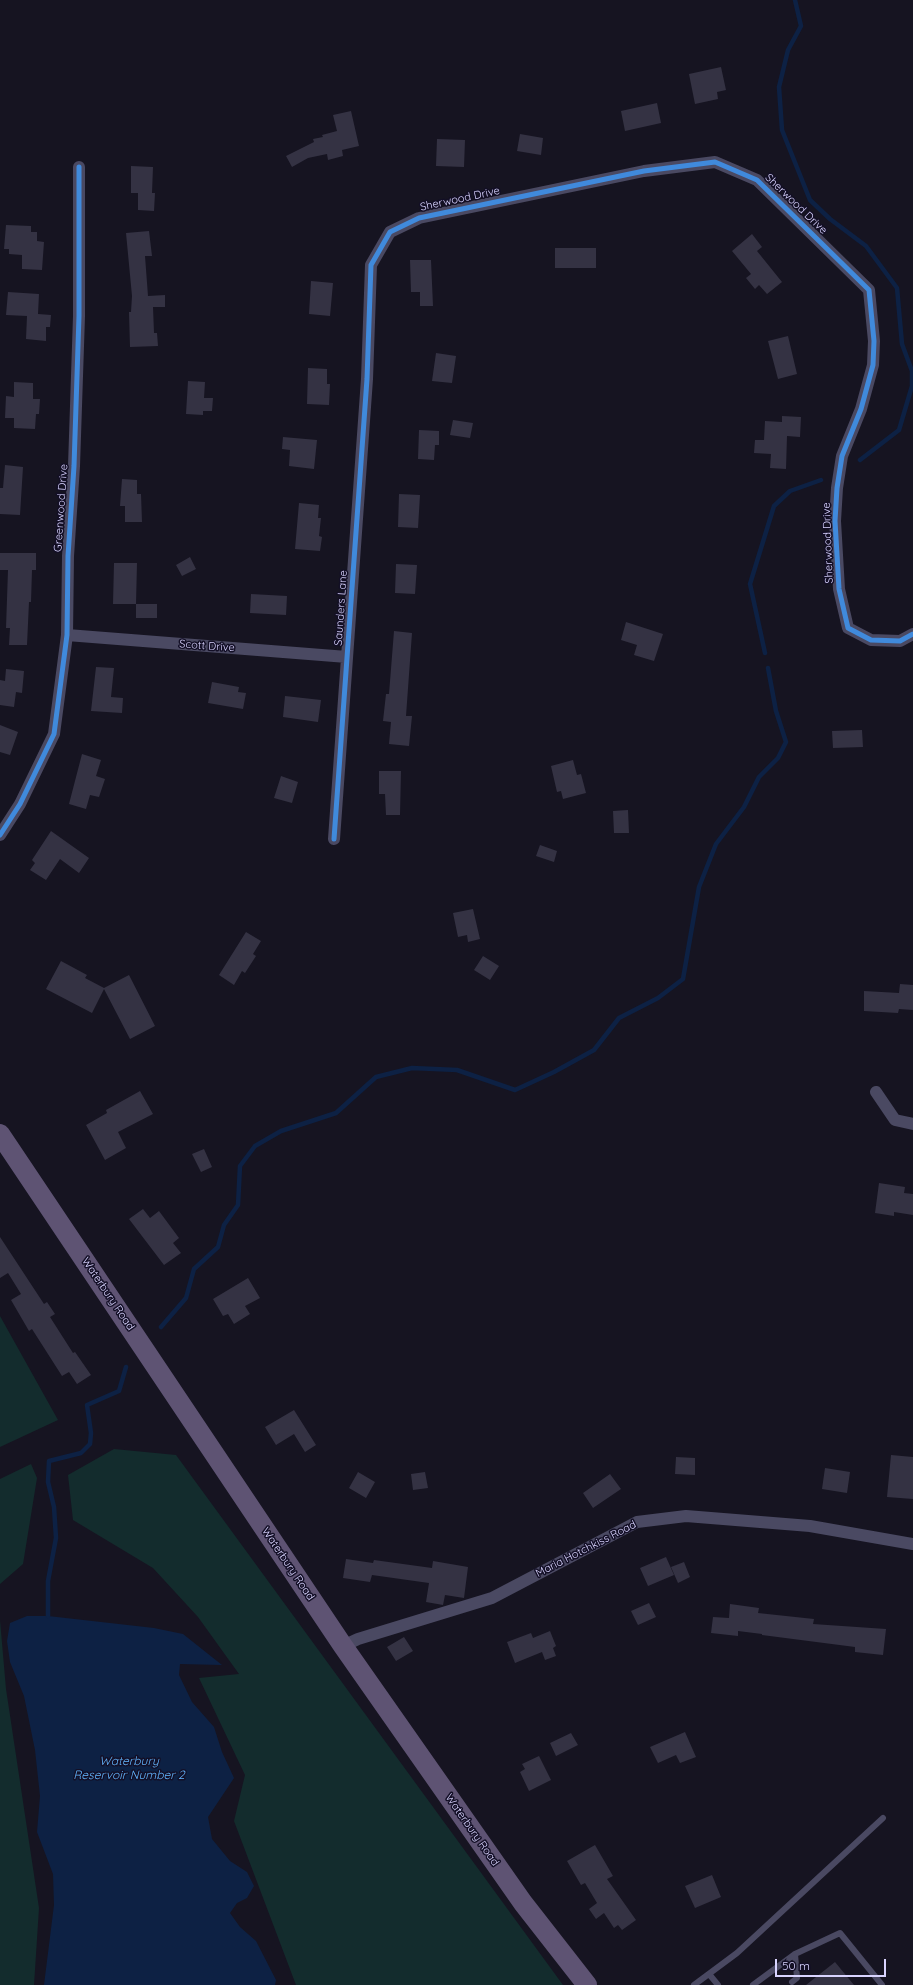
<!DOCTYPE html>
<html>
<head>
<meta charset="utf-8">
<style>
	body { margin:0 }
	#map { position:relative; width:913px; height:1985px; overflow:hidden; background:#161421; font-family:Quicksand,sans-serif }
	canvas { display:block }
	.scale { position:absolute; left:775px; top:1959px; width:111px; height:18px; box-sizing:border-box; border:2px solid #d9d4ff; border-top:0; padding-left:5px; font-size:12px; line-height:14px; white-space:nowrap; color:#d9d4ff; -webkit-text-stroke:3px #130f26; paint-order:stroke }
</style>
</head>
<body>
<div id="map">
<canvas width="913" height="1985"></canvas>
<div class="scale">50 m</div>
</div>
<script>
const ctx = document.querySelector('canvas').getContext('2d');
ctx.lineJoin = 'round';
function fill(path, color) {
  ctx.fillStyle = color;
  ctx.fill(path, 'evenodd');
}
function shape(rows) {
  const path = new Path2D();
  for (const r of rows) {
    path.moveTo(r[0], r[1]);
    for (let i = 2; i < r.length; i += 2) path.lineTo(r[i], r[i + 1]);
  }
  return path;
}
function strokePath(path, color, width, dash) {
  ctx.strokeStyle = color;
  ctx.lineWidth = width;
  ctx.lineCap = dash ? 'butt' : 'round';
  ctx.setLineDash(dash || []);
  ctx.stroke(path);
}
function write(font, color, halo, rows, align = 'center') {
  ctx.font = font + ' Quicksand,sans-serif';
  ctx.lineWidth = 3;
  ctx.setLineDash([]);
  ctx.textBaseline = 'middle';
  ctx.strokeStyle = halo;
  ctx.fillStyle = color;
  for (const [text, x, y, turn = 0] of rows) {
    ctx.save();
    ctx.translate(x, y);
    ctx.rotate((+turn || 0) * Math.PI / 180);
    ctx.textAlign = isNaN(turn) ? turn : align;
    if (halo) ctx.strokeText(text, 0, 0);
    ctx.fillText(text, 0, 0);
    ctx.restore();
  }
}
fill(shape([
	[0,1316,58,1420,0,1447],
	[114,1449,176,1455,563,1985,296,1985,234,1821,245,1775,199,1678,239,1674,198,1617,153,1568,73,1520,68,1475],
	[31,1464,37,1478,23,1564,0,1584,0,1479],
	[0,1620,6,1689,39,1908,34,1985,0,1985]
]), '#132c2d');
fill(shape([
	[27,1616,48,1616,154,1628,183,1634,222,1665,180,1664,179,1675,192,1702,214,1727,222,1752,234,1778,208,1817,212,1839,230,1861,247,1872,254,1886,247,1898,237,1903,230,1913,240,1927,256,1941,276,1980,275,1985,44,1985,54,1905,53,1874,37,1832,40,1796,35,1750,24,1696,10,1662,7,1641,10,1623]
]), '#0d2144');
strokePath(shape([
	[795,0,801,26,788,50,779,87,782,130,810,200,830,219,866,246,897,288,902,344,912,371,912,386,899,430,860,460],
	[765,653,750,584,774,506,790,491,821,480],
	[161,1327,186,1298,194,1269,218,1247,224,1225,238,1205,240,1166,255,1146,281,1131,336,1113,376,1077,412,1068,457,1070,515,1090,554,1072,594,1050,619,1018,658,998,683,979,699,887,716,844,744,807,759,777,778,758,786,742,776,711,768,668],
	[48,1616,48,1581,56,1538,54,1507,48,1482,49,1461,81,1453,90,1444,91,1433,87,1405,119,1391,126,1367]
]), '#0d2144', 4.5);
fill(shape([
	[721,67,726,90,717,92,718,99,695,104,689,74],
	[657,103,661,123,625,131,621,111],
	[351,111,359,146,342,150,343,156,328,160,327,154,308,158,292,167,286,156,314,142,313,139,323,137,322,135,337,131,333,115],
	[520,134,543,138,541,155,517,151],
	[437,139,465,140,464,167,436,166],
	[131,166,153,167,152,193,155,193,154,211,138,210,138,193,131,193],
	[6,225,31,226,31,232,37,232,37,241,44,242,42,270,22,269,22,255,9,254,9,249,4,249],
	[149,231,152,256,145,256,148,296,165,295,165,307,153,307,154,333,157,333,158,346,130,347,129,312,131,312,132,296,126,233],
	[752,234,762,247,757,251,782,282,767,294,759,285,755,289,746,278,751,274,732,251],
	[555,248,596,248,596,268,555,268],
	[410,260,431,260,433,306,420,306,420,292,411,292],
	[311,281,333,283,330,316,309,314],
	[8,292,39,294,38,314,51,315,50,327,46,327,46,341,26,339,27,316,6,315],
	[788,336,797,374,778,379,768,341],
	[436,353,456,356,452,383,432,381],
	[308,368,327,369,327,384,330,384,329,405,307,404],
	[188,381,205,382,204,398,213,398,212,411,203,411,203,415,186,414],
	[14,382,33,383,33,399,40,399,39,414,36,414,35,429,14,428,14,418,5,418,6,396,14,397],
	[782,416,801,417,800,437,787,436,786,469,770,468,771,454,754,453,755,440,764,440,765,421,782,422],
	[453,420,473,423,470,438,450,435],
	[419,430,439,431,439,445,435,445,434,460,418,459],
	[283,437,317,440,314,469,289,466,290,450,282,449],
	[5,465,23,467,20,515,0,514,0,488,3,488],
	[122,479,137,480,137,494,141,494,142,522,125,522,125,506,120,506],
	[399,494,420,495,418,528,398,527],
	[299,503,319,505,318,518,321,518,319,536,322,537,320,551,295,549],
	[0,553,36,553,36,570,32,570,31,602,29,602,27,645,9,645,10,628,6,628,8,570,0,570],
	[190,557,196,569,182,576,176,565],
	[114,563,137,563,136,604,157,604,157,618,136,618,136,604,113,604],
	[396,564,417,565,415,594,395,593],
	[251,594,287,596,286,615,250,613],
	[626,622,663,634,654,661,634,655,637,645,621,640],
	[394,631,412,633,406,716,412,716,409,746,389,744,391,722,383,721,386,694,389,694],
	[96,667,114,668,111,697,123,698,122,713,91,711],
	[6,669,24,671,22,693,16,692,14,707,0,705,0,680,5,681],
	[212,682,239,687,238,692,246,693,243,709,208,703],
	[285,696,321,700,318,722,283,717],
	[0,725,18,732,10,755,0,752],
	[862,730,863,747,833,748,832,731],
	[82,754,101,760,96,776,105,779,99,797,90,795,86,809,69,804],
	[573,760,577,775,581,774,586,793,563,799,561,791,557,792,551,766],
	[379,771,401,771,400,815,386,815,385,794,379,794],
	[281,776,298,782,292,803,274,798],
	[628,810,629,833,614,833,613,811],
	[51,831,89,858,79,873,60,859,46,880,30,870,35,863,32,860],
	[540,845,557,851,554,862,536,856],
	[473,909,480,939,468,942,467,935,458,937,453,913],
	[246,932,261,941,253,954,256,956,245,973,242,971,234,985,219,975],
	[483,956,499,966,490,980,474,970],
	[61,961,87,975,85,978,104,988,129,975,155,1026,130,1039,104,989,92,1013,46,989],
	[900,984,913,985,913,1010,899,1009,898,1013,864,1011,864,991,899,993],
	[140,1091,153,1114,118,1132,126,1148,105,1160,86,1125,107,1113,106,1110],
	[204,1149,212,1167,201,1172,192,1154],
	[879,1183,905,1187,904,1193,913,1194,913,1215,894,1212,894,1216,875,1213],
	[143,1209,150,1218,159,1211,179,1238,173,1243,181,1253,164,1265,129,1219],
	[0,1237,44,1304,47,1302,55,1314,50,1317,73,1353,75,1352,91,1375,77,1384,69,1372,62,1376,32,1329,29,1331,11,1300,21,1294,8,1273,0,1278],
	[248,1278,260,1298,245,1306,250,1314,234,1324,228,1314,223,1316,213,1299],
	[294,1410,316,1445,305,1452,294,1434,276,1445,265,1427],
	[891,1455,913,1457,913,1499,887,1497],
	[676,1457,695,1458,695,1475,675,1474],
	[825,1468,850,1472,847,1493,822,1489],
	[358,1472,375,1482,366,1498,349,1488],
	[425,1472,428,1488,413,1490,411,1474],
	[610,1474,621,1489,593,1508,583,1493],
	[666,1557,674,1575,648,1586,640,1568],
	[346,1559,373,1563,374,1560,432,1568,433,1561,468,1567,464,1598,445,1595,443,1605,426,1602,429,1583,372,1575,370,1582,343,1578],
	[684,1562,690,1577,678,1583,671,1567],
	[649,1603,656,1617,638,1625,631,1611],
	[730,1604,759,1608,758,1613,814,1619,813,1624,886,1629,883,1655,855,1652,855,1647,762,1635,762,1634,738,1631,738,1636,711,1633,713,1617,729,1618],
	[550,1631,556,1646,553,1648,556,1656,545,1660,542,1652,515,1663,507,1642,531,1633,533,1638],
	[404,1637,413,1651,396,1661,387,1647],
	[685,1732,696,1757,680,1763,676,1755,658,1763,650,1747],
	[571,1733,578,1745,556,1756,550,1743],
	[539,1756,551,1780,529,1791,520,1772,525,1769,522,1764],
	[595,1845,613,1876,607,1879,636,1920,622,1930,618,1925,614,1928,604,1913,596,1919,589,1909,597,1903,585,1883,581,1885,567,1861],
	[712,1875,721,1897,695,1908,685,1886],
	[835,1962,854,1985,806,1985]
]), '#343243');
strokePath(shape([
	[709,1974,718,1985],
	[792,1982,797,1978,795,1954],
	[694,1985,737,1953,883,1818],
	[753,1985,795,1954,840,1933,882,1985]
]), '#4a4962', 6);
strokePath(shape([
	[67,635,347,657],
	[0,835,20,804,54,734,67,635,68,556,74,466,79,316,79,167],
	[334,839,367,379,371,265,390,232,419,218,644,171,715,162,757,180,869,290,874,341,873,365,861,409,842,456,837,488,835,521,839,589,848,628,871,640,900,641,913,634],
	[876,1092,895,1120,913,1124],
	[343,1646,358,1639,492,1598,637,1522,686,1516,810,1526,913,1544]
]), '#4a4962', 12);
strokePath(shape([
	[0,1134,343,1646,523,1903,587,1985]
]), '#5e5373', 20);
strokePath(shape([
	[0,835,20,804,54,734,67,635,68,556,74,466,79,316,79,167],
	[334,839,367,379,371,265,390,232,419,218,644,171,715,162,757,180,869,290,874,341,873,365,861,409,842,456,837,488,835,521,839,589,848,628,871,640,900,641,913,634]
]), '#408adc', 5);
write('11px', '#d9d4ff', '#130f26', [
	["Sherwood Drive",460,199,-12],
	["Sherwood Drive",796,204,44],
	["Greenwood Drive",61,508,-86],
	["Sherwood Drive",828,543,-92],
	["Saunders Lane",341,608,-86],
	["Scott Drive",207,646,4],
	["Waterbury Road",108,1294,56],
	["Maria Hotchkiss Road",586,1549,-27],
	["Waterbury Road",288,1564,56],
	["Waterbury Road",472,1830,55]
]);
write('italic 12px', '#62b6ff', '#130f26', [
	["Waterbury",129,1761],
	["Reservoir Number 2",129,1775]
]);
</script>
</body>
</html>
